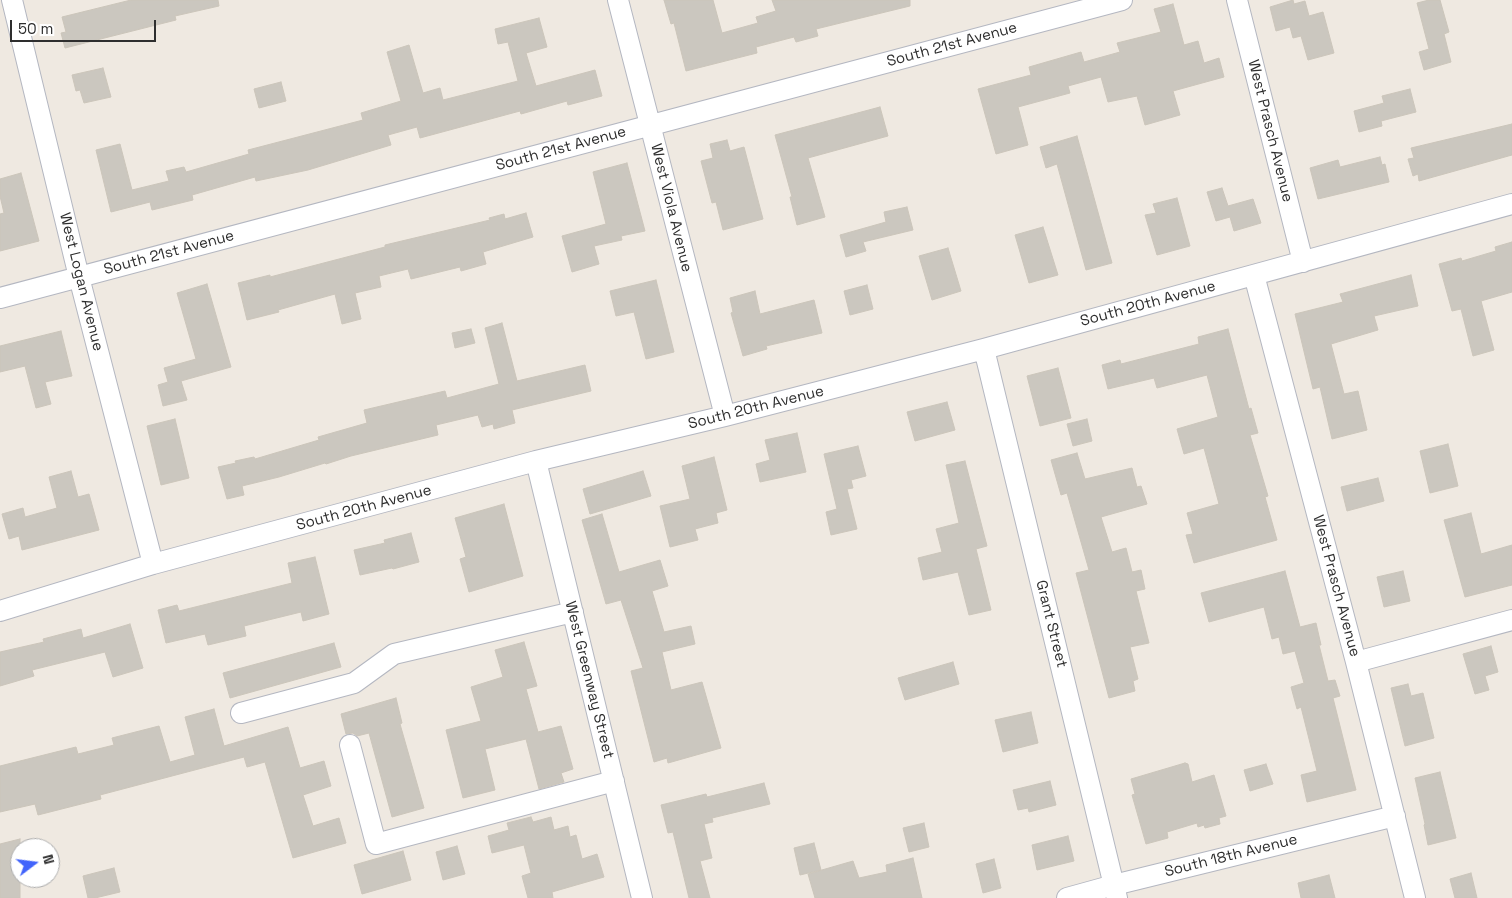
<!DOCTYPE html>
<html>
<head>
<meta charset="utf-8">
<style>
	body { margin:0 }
	#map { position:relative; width:1512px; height:898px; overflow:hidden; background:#efe9e1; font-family:"Space Grotesk",sans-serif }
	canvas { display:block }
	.north { position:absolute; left:10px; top:838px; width:50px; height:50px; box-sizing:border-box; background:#fff; border:1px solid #ababab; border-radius:50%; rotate:75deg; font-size:14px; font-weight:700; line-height:20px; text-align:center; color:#2e2e2e }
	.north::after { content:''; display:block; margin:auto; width:18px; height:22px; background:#4264fb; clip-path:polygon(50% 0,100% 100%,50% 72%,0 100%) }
	.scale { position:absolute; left:10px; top:20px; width:146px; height:22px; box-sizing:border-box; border:2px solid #2e2e2e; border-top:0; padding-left:6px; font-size:15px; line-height:18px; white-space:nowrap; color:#2e2e2e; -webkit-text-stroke:4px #fff; paint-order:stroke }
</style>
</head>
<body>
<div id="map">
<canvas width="1512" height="898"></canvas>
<div class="north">N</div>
<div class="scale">50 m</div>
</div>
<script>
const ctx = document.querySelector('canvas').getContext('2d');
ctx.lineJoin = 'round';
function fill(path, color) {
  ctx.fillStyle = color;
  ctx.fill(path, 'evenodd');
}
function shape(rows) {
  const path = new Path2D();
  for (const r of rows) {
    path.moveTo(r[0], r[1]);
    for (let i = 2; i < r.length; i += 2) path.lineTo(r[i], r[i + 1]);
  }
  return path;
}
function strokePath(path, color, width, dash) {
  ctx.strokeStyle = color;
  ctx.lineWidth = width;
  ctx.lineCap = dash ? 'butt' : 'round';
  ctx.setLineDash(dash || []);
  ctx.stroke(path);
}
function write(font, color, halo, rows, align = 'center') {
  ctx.font = font + ' "Space Grotesk",sans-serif';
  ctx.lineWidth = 4;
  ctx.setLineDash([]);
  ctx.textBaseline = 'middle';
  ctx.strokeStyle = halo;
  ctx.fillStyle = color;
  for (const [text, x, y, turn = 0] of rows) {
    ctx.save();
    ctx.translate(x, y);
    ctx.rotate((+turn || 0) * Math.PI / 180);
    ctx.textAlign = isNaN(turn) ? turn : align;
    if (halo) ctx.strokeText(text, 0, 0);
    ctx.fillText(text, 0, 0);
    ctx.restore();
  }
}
const building = shape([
	[131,0,218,0,219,6,175,16,176,20,65,48,61,33,66,32,62,17,131,0],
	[664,0,713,0,722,33,758,23,756,17,776,11,772,0,910,0,910,6,816,29,818,36,796,42,794,37,756,47,757,53,686,71,674,23,671,24,664,0],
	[1293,0,1294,4,1305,1,1309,16,1323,12,1334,53,1308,60,1301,36,1293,38,1290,27,1276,31,1270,7,1293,0],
	[1429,0,1440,0,1449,32,1444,34,1451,62,1424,70,1419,52,1429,49,1417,3,1429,0],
	[1173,4,1184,45,1198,41,1204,63,1219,58,1224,77,1173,91,1180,115,1145,125,1137,96,1108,102,1101,77,1068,86,1070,93,1018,107,1028,145,996,154,978,89,1031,75,1029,67,1081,52,1084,62,1120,52,1117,43,1161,32,1154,9,1173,4],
	[539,18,547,47,526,53,536,86,595,70,602,96,568,105,567,101,521,114,520,111,420,138,417,127,388,135,391,145,308,170,256,181,255,177,192,195,193,200,152,210,150,202,111,212,96,150,120,144,132,190,169,181,166,171,184,167,186,172,249,154,248,150,363,120,361,113,401,101,387,52,409,45,423,93,440,88,443,100,518,81,508,42,498,44,495,29,539,18],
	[103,68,111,97,84,103,80,90,76,91,72,75,103,68],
	[281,82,286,101,259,108,254,89,281,82],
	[1410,89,1416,112,1381,121,1382,126,1359,132,1354,111,1384,103,1382,96,1410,89],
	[880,107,888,136,808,158,825,217,797,225,790,197,792,197,775,135,880,107],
	[1512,124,1512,155,1419,181,1418,174,1413,176,1408,159,1414,158,1411,148,1512,124],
	[1077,136,1112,263,1086,270,1057,164,1046,168,1040,147,1077,136],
	[727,140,730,151,744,147,763,219,723,230,716,202,712,203,701,161,713,158,710,144,727,140],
	[1380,157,1382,165,1385,164,1389,182,1318,199,1310,168,1338,160,1340,167,1380,157],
	[627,163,645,231,621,236,622,240,594,246,599,264,572,272,562,236,606,224,593,172,627,163],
	[21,173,39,241,0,251,0,214,4,213,0,196,0,179,21,173],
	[1222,188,1228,206,1253,199,1261,223,1234,231,1230,217,1216,221,1207,192,1222,188],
	[1177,198,1190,246,1157,255,1145,215,1156,213,1153,204,1177,198],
	[907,207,913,230,863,242,866,251,846,257,840,235,886,222,884,212,907,207],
	[526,213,533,237,483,252,486,264,461,271,460,267,411,279,408,269,379,276,381,287,355,293,361,319,342,324,335,294,278,310,279,312,247,320,238,283,270,275,270,277,385,247,385,245,490,220,489,218,504,214,505,219,526,213],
	[1043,227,1058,275,1029,283,1015,235,1043,227],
	[1512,242,1512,292,1481,301,1494,350,1473,356,1461,309,1452,311,1439,264,1461,258,1462,261,1496,251,1495,247,1512,242],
	[948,248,961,291,932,300,919,256,948,248],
	[1411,275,1418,306,1374,316,1378,330,1331,344,1344,394,1358,391,1367,430,1332,439,1320,387,1313,389,1295,314,1343,302,1340,294,1411,275],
	[656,280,674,352,646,359,634,312,616,316,610,291,656,280],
	[207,284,231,367,181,381,187,400,163,406,158,385,168,382,164,368,196,359,177,293,207,284],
	[867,285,873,309,850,315,844,291,867,285],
	[755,291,760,314,814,300,822,333,766,346,767,349,743,356,731,313,733,312,730,298,755,291],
	[502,323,517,381,585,365,591,391,512,410,515,423,494,429,493,424,482,427,478,415,436,425,438,435,351,456,326,464,325,463,279,477,242,486,244,495,227,499,218,467,236,463,235,461,254,457,255,459,319,440,318,437,367,423,364,410,445,391,447,398,499,384,485,328,502,323],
	[471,329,475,343,455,348,452,333,471,329],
	[1228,329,1249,409,1251,408,1258,433,1250,435,1268,496,1265,497,1277,540,1194,563,1186,535,1193,534,1187,513,1219,504,1204,448,1184,454,1177,429,1218,417,1207,375,1157,388,1154,378,1108,389,1102,365,1120,360,1121,364,1199,344,1198,337,1228,329],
	[61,331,72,376,45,382,51,404,36,408,25,366,0,372,0,346,61,331],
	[1058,368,1071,418,1040,426,1027,376,1058,368],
	[947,402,955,430,915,441,907,412,947,402],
	[175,419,189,478,161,485,147,426,175,419],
	[1087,419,1092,441,1073,446,1067,424,1087,419],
	[797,433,806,472,760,482,756,464,770,460,765,440,797,433],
	[1448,444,1458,486,1430,493,1420,451,1448,444],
	[858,446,866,476,851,480,853,488,847,489,857,529,831,535,826,512,837,509,824,454,858,446],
	[1077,453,1085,479,1132,468,1137,487,1141,486,1147,504,1101,517,1112,552,1126,548,1132,572,1141,570,1145,589,1136,591,1149,643,1130,647,1138,679,1133,681,1135,691,1109,698,1076,573,1089,570,1067,493,1061,495,1051,460,1077,453],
	[714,457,727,510,716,513,718,523,695,529,698,540,670,547,660,506,690,499,682,466,714,457],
	[965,461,987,546,976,549,991,610,969,615,958,572,923,580,918,558,942,552,936,529,959,523,946,465,965,461],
	[71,471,78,497,89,494,99,530,22,550,19,536,9,539,2,514,23,508,25,517,57,508,49,477,71,471],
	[643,471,651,496,590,514,583,489,643,471],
	[1378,478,1384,501,1347,511,1341,487,1378,478],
	[504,504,523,576,469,592,460,559,466,557,455,518,504,504],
	[1471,513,1481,554,1512,545,1512,585,1465,597,1444,520,1471,513],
	[602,514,619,572,660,560,668,586,652,591,664,632,691,626,695,644,662,652,671,690,702,682,721,748,668,763,667,758,654,762,631,671,643,668,621,600,606,604,582,520,602,514],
	[411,533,419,562,393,569,392,568,360,575,354,550,385,543,384,540,411,533],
	[315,557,329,614,303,621,301,612,244,626,246,636,208,645,205,634,166,643,158,610,177,605,179,611,292,583,288,563,315,557],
	[1285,571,1300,627,1316,623,1321,645,1319,645,1328,681,1335,680,1340,696,1333,698,1356,790,1307,802,1301,775,1317,771,1301,707,1297,709,1291,687,1304,683,1295,651,1283,654,1279,637,1272,639,1264,607,1209,622,1201,593,1285,571],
	[1403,571,1410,601,1384,607,1377,577,1403,571],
	[130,624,143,668,113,677,105,652,32,670,34,676,0,686,0,652,44,642,43,639,81,629,83,638,130,624],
	[524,642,537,686,526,689,538,732,561,726,573,769,561,773,564,782,539,789,526,739,485,749,495,790,463,798,446,730,481,721,471,687,503,677,495,650,524,642],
	[334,643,341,667,230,698,223,673,334,643],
	[1491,646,1498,672,1485,676,1489,690,1475,694,1463,654,1491,646],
	[953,662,959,684,905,700,898,678,953,662],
	[1408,684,1411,696,1423,693,1434,738,1405,746,1391,688,1408,684],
	[396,698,402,723,400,724,424,808,392,817,369,733,357,736,353,733,346,734,341,714,396,698],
	[214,709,224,746,288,727,300,768,324,761,331,786,303,795,313,826,339,818,346,843,293,858,265,762,247,767,244,757,100,795,101,799,38,815,35,804,0,812,0,766,76,747,78,754,114,745,112,738,159,726,170,762,195,755,185,717,214,709],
	[1031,712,1038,743,1003,752,995,720,1031,712],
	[1185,763,1188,764,1192,782,1214,775,1226,816,1219,818,1220,824,1205,828,1204,825,1198,827,1197,823,1167,832,1168,838,1146,844,1132,795,1135,794,1131,779,1185,763],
	[1266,764,1273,784,1250,791,1244,770,1266,764],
	[1440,772,1456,838,1428,845,1424,825,1425,824,1415,778,1440,772],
	[1050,781,1056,805,1029,812,1028,808,1018,810,1013,790,1050,781],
	[764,783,770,804,712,818,713,822,704,824,712,858,700,861,710,898,689,898,673,832,668,833,661,805,706,794,707,797,764,783],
	[531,817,533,822,551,817,554,830,568,826,570,837,576,835,582,859,597,854,604,877,552,892,553,898,528,898,522,876,531,873,524,845,492,853,488,836,509,830,507,823,531,817],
	[924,823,929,847,909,852,903,828,924,823],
	[1068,836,1074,861,1037,870,1032,845,1068,836],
	[20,839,20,898,0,898,0,844,20,839],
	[814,843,821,870,800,875,794,848,814,843],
	[457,846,465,874,443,880,436,852,457,846],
	[403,851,411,880,362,894,354,865,403,851],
	[913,858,922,898,815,898,808,874,853,861,859,878,887,872,886,865,913,858],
	[994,859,1001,888,983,893,976,864,994,859],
	[114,868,120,892,95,898,88,898,83,876,114,868],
	[1471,873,1477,898,1455,898,1450,879,1471,873],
	[1329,875,1335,898,1301,898,1298,883,1329,875]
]);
fill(building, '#cbc7bf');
strokePath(building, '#cbc5ba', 1);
const minor = shape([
	[12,0,79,277,153,564],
	[618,0,725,416],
	[1237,0,1303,262],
	[1254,275,1356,662,1415,898],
	[0,298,1122,0],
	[984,349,1117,898],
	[536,461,642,898],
	[0,611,153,564,536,461,725,416,984,349,1512,204],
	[1356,662,1512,620],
	[241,713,354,683,394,654,573,612],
	[350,745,376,844,614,781],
	[1067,898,1114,885,1395,816]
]);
strokePath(minor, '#b4b7c1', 22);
strokePath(minor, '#fff', 20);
write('15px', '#2e2e2e', '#fff', [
	["South 21st Avenue",952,45,-15],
	["West Prasch Avenue",1270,131,76],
	["South 21st Avenue",561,149,-15],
	["West Viola Avenue",671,208,76],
	["South 21st Avenue",169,253,-15],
	["West Logan Avenue",81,282,76],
	["South 20th Avenue",1148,304,-15],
	["South 20th Avenue",756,408,-14],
	["South 20th Avenue",364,508,-15],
	["West Prasch Avenue",1336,586,75],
	["Grant Street",1051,624,76],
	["West Greenway Street",589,680,76],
	["South 18th Avenue",1231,856,-14]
]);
</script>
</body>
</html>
